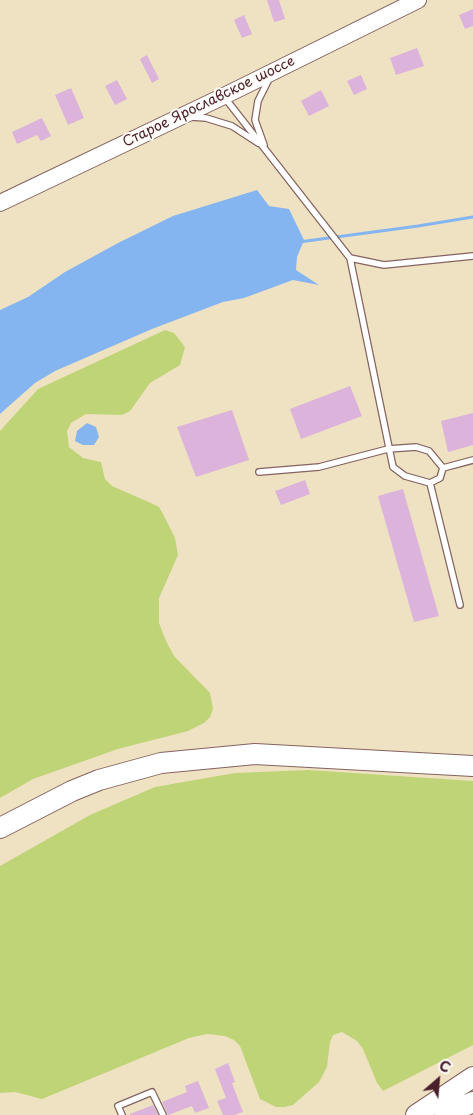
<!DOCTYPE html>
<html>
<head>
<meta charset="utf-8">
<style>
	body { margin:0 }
	#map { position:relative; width:473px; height:1115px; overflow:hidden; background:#efe2c2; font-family:"Playpen Sans",sans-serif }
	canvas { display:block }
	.north { position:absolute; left:413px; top:1055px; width:50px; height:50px; -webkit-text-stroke:4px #fdfcf7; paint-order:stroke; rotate:27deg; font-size:14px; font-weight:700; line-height:20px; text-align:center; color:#4a1f2b }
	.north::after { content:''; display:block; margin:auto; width:18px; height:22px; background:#4a1f2b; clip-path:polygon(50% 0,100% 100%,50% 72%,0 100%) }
</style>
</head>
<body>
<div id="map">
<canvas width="473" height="1115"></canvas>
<div class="north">С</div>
</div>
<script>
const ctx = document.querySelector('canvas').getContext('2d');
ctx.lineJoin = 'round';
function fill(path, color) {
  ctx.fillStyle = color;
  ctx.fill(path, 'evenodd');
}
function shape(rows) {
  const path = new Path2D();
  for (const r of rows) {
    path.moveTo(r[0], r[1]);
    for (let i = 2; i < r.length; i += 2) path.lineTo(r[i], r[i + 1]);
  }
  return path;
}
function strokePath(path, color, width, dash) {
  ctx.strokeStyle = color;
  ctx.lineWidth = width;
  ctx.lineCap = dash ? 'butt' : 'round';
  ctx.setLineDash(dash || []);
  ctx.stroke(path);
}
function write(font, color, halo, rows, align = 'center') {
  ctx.font = font + ' "Playpen Sans",sans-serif';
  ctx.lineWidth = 4;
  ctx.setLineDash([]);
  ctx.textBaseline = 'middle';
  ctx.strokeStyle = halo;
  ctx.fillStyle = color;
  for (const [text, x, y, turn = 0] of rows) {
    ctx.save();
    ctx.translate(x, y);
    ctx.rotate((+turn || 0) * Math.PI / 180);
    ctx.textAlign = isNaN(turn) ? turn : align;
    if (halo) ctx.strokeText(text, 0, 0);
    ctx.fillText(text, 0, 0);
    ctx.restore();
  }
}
fill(shape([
	[165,330,174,333,185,347,180,365,150,383,130,411,122,415,86,414,71,423,67,431,69,447,83,458,101,462,105,479,112,486,151,503,159,507,163,514,175,538,178,555,159,598,159,623,166,641,174,656,210,693,213,709,210,717,204,723,188,731,118,749,33,779,0,798,0,431,38,389],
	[309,770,473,781,473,1045,383,1091,377,1083,363,1049,357,1041,342,1032,333,1035,330,1042,327,1067,319,1082,293,1105,284,1107,276,1107,260,1099,240,1046,234,1040,225,1036,207,1034,189,1038,42,1099,15,1092,0,1093,0,866,90,815,155,787,235,773]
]), '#bfd477');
fill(shape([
	[257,190,269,206,289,209,304,240,297,257,296,270,319,285,293,280,244,298,223,302,152,329,55,371,35,383,0,414,0,310,28,297,65,272,118,243,173,216],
	[87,423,96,427,99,437,94,445,83,445,75,441,77,431]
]), '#85b5f0');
strokePath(shape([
	[299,242,418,226,473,217]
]), '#85b5f0', 3);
fill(shape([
	[267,0,279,0,285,19,274,22],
	[473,9,473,26,465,29,459,15],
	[244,15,252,34,242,38,234,20],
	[417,48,424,66,396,75,390,58],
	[147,55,159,79,152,83,140,59],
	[361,75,367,89,354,95,347,81],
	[117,80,127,99,115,105,105,86],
	[71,88,84,118,68,125,55,95],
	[321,90,329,106,309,116,301,101],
	[42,118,51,136,41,141,37,135,17,144,12,132],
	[350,386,362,416,301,439,290,409],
	[232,410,249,460,196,477,177,427],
	[473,413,473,445,448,452,441,421],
	[305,480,310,494,281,505,275,491],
	[403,489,439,616,414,622,378,496],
	[228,1063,235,1082,232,1083,243,1112,234,1115,223,1115,217,1101,226,1098,215,1069],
	[198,1081,209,1108,195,1113,192,1106,168,1115,162,1102,187,1092,185,1086],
	[153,1105,158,1115,130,1115,130,1114]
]), '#dbb3db');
const lane = shape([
	[225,98,350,258,393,467,405,476,430,483,460,605],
	[191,117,206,118,232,126,258,143],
	[264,145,255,120,258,101,268,81],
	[350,258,384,265,473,256],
	[443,468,473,460],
	[259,472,319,467,388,449,416,447,429,451,443,468,440,478,430,483],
	[122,1115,118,1106,152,1092,163,1115]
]);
const secondary = shape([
	[0,203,224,96,418,0]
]);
const highway = shape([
	[0,828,72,791,99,780,161,763,255,754,473,766],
	[416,1115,473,1077],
	[445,1115,473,1102]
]);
strokePath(lane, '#846360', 8);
strokePath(secondary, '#846360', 18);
strokePath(highway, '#846360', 22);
strokePath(lane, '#fff', 5.5);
strokePath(secondary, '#fff', 16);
strokePath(highway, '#fff', 20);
write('14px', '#4a1f2b', '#fdfcf7', [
	["Старое Ярославское шоссе",209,102,-26]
]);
</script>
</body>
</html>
